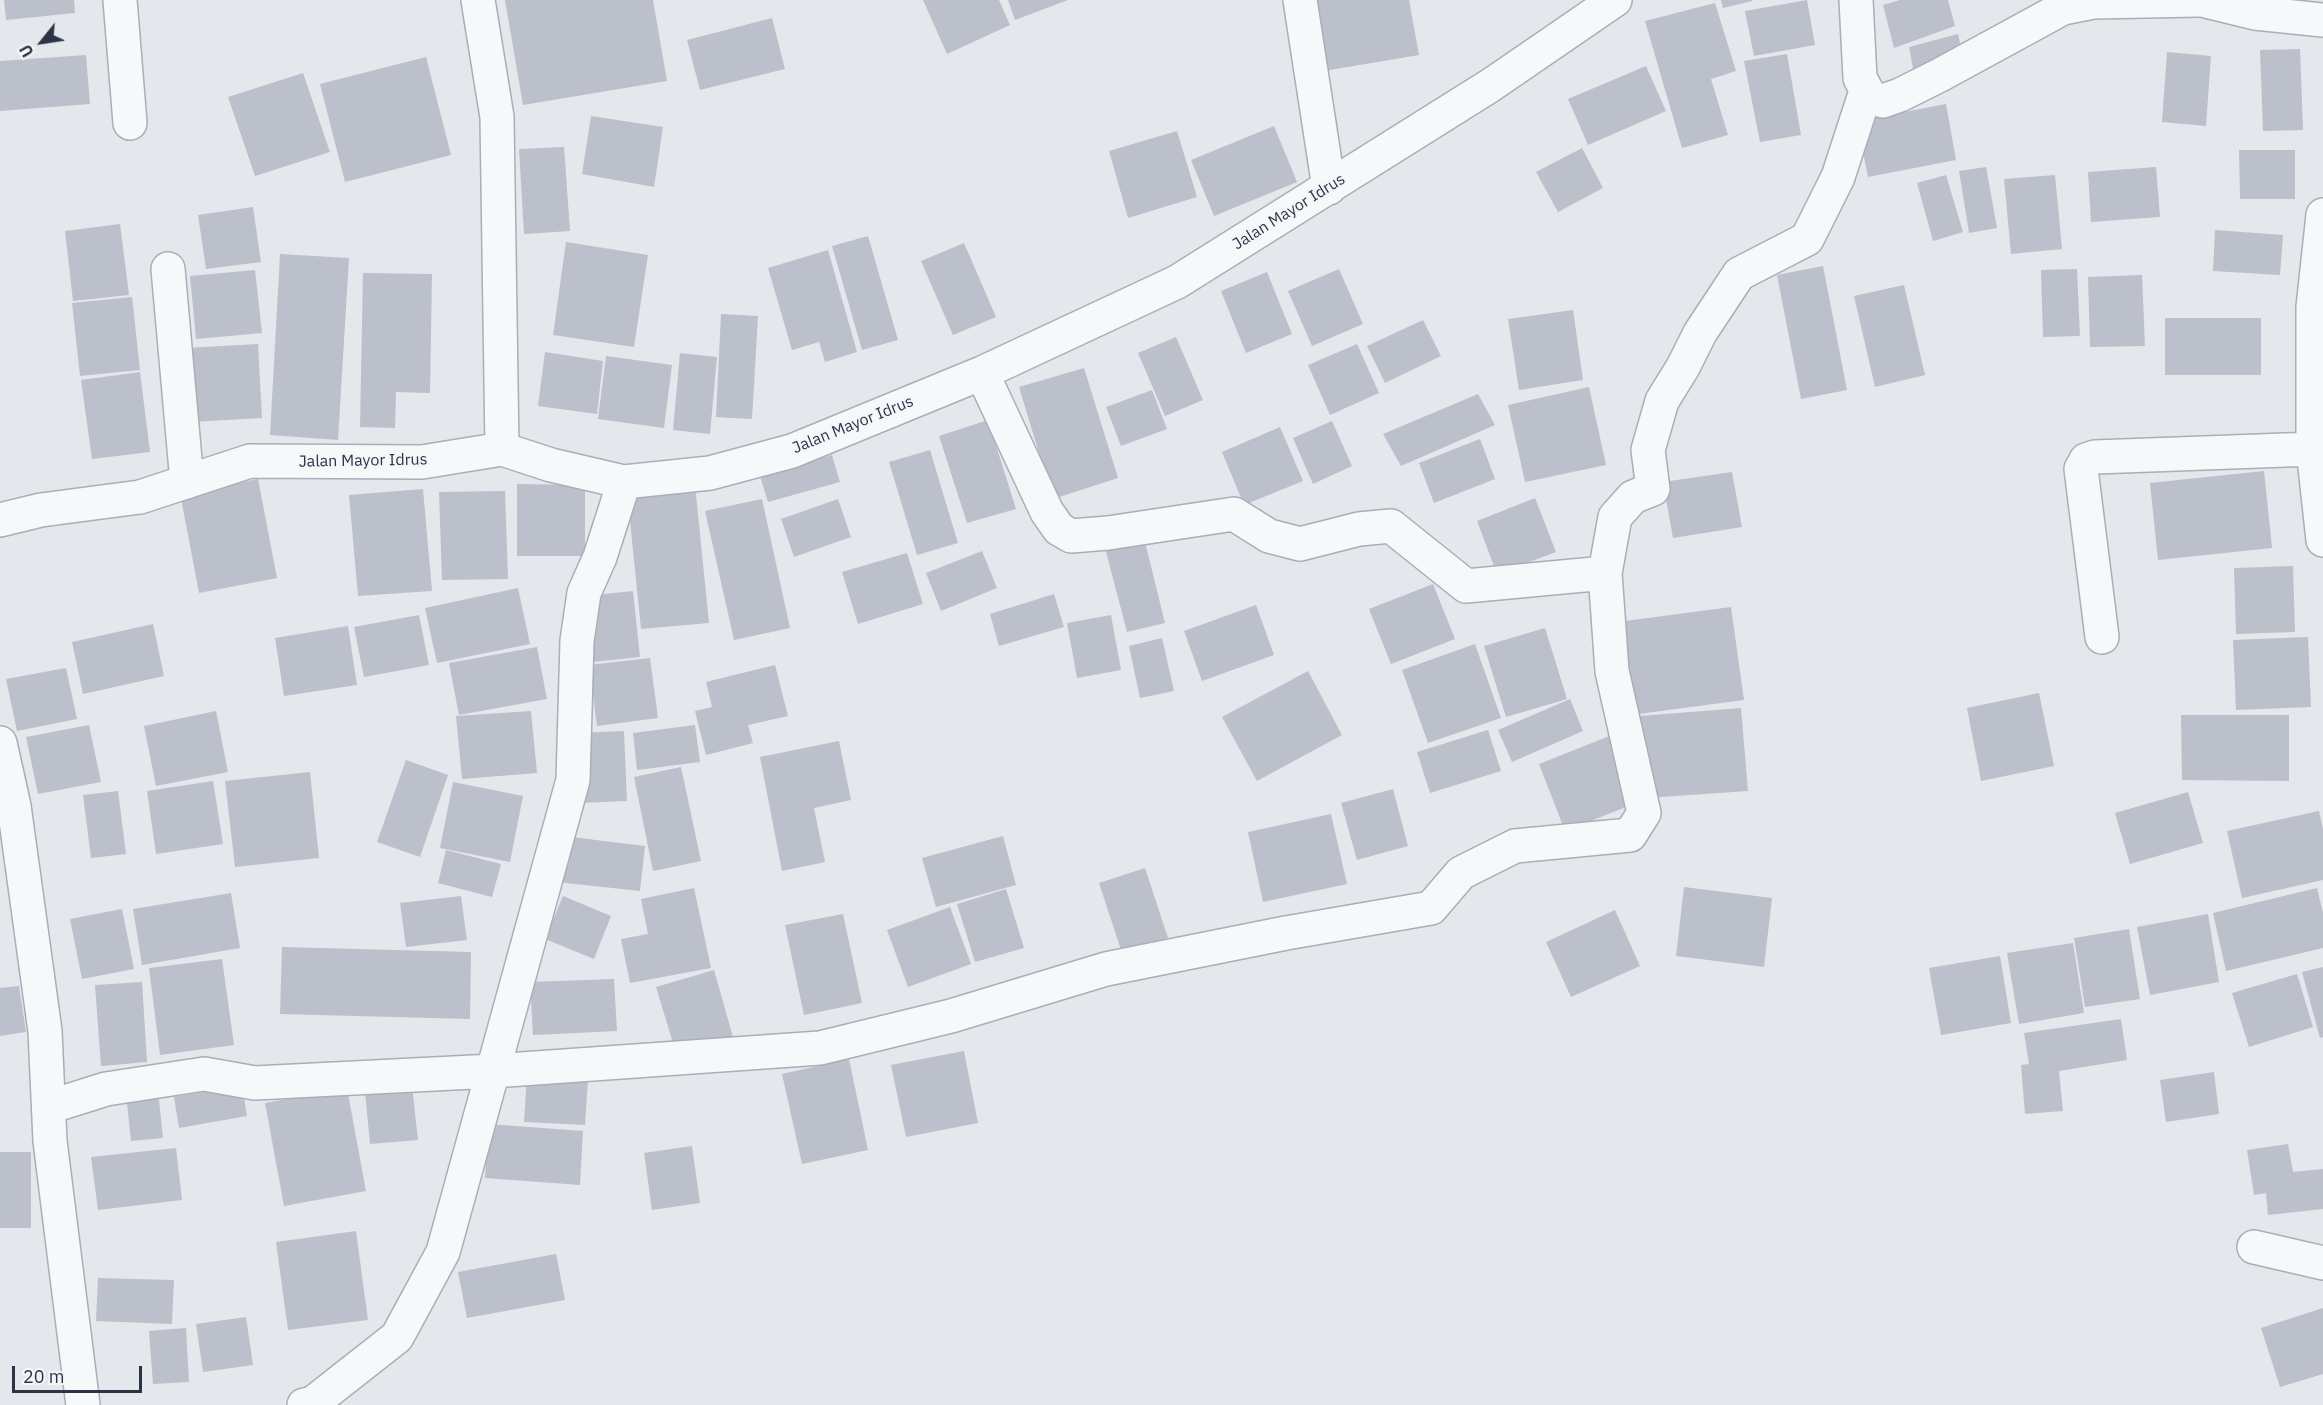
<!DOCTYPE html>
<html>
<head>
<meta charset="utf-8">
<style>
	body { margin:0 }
	#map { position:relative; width:2323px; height:1405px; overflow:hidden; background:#e4e7ec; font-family:"IBM Plex Sans",sans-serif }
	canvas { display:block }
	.north { position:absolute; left:12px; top:12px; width:60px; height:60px; -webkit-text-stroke:4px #f4f6f9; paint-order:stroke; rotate:240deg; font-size:16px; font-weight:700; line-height:24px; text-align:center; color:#2b3445 }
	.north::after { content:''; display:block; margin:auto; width:21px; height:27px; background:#2b3445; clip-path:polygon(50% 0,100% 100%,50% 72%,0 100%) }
	.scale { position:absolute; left:12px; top:1366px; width:130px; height:27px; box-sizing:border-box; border:3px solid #2b3445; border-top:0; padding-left:8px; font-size:18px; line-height:21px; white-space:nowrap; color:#2b3445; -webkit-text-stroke:4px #f4f6f9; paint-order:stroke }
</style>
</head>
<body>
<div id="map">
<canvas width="2323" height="1405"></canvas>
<div class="north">U</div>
<div class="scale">20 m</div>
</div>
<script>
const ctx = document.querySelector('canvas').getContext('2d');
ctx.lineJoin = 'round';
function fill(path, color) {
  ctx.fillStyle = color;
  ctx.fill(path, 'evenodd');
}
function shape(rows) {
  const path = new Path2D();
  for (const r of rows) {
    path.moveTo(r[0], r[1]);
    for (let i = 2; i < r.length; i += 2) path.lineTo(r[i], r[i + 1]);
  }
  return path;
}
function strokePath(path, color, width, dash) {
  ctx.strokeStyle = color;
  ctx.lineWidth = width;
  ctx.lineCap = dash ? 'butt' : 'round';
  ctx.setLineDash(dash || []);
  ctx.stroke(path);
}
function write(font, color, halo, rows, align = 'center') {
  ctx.font = font + ' "IBM Plex Sans",sans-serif';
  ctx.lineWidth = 5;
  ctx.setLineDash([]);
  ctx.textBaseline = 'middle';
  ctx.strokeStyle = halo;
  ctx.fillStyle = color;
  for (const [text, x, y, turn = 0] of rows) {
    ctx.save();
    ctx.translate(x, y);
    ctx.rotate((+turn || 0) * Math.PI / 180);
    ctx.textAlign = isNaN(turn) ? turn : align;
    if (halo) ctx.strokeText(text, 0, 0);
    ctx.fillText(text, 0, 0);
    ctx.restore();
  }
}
fill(shape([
	[4,0,74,0,75,13,6,20],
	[505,0,653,0,667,81,523,105],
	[923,0,999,0,1010,25,947,54],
	[1008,0,1068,0,1015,20],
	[1311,0,1409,0,1419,55,1324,71],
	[1721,0,1752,0,1752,1,1723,8],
	[1807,0,1815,45,1754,56,1745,11],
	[1900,0,1948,0,1955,26,1894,48,1883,5],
	[1715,3,1736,71,1711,79,1728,135,1682,148,1645,21],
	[772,18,785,69,700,90,687,40],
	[1958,34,1964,61,1914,74,1909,47],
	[2300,49,2303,130,2263,131,2260,50],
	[2167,52,2211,56,2206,126,2162,122],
	[1787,54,1801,135,1760,142,1744,61],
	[86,55,90,104,0,111,0,61],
	[426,57,451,155,345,182,320,84],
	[1646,66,1666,111,1588,145,1568,99],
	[303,73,330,152,255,176,228,97],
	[1946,104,1956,160,1868,177,1857,121],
	[591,116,663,127,654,187,582,174],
	[1274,126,1297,182,1214,216,1191,160],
	[1177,131,1197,197,1128,218,1109,151],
	[564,147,570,231,524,234,519,149],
	[1582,148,1603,188,1558,212,1536,172],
	[2239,150,2295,150,2295,199,2240,199],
	[1986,167,1997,228,1969,233,1959,171],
	[2156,167,2160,217,2091,222,2088,172],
	[1946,175,1963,232,1933,241,1917,183],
	[2055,175,2062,249,2011,254,2004,179],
	[253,207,261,262,206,269,198,215],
	[120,224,129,295,73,301,65,231],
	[2215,230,2283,235,2280,275,2213,271],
	[868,236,898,340,862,350,832,246],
	[566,242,648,255,634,347,553,335],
	[964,243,996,317,953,335,921,261],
	[828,250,857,352,825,362,819,342,792,350,768,268],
	[280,254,349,258,338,440,270,435],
	[1823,266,1847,390,1801,399,1777,275],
	[1339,269,1363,324,1312,346,1288,291],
	[2077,269,2080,336,2043,337,2041,270],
	[255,270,262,333,196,339,190,276],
	[1267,272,1292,334,1246,353,1221,291],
	[363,273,432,274,430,393,396,392,395,428,360,427],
	[2142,275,2145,346,2090,347,2088,277],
	[1904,285,1925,375,1875,387,1854,296],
	[132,297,140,370,80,376,72,303],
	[1573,310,1583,380,1519,390,1508,319],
	[721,314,758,316,752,419,716,417],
	[2165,318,2261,318,2261,375,2165,375],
	[1423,320,1441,356,1385,383,1367,346],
	[1176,337,1203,400,1165,416,1138,353],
	[258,344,262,418,191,422,186,348],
	[1357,344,1379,393,1330,415,1308,365],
	[545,352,603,361,597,414,538,406],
	[680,353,717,357,710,434,673,430],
	[606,356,672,365,664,428,598,419],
	[1084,368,1118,478,1053,499,1019,387],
	[140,372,150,452,92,459,81,380],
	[1589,387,1606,465,1525,482,1508,405],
	[1152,390,1167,429,1121,446,1106,407],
	[1478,394,1495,425,1401,466,1383,434],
	[988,420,1016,509,967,523,939,436],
	[1332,421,1352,466,1313,484,1293,438],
	[1280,427,1303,481,1244,505,1222,452],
	[1480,439,1495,479,1434,503,1419,463],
	[930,450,958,543,917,555,889,462],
	[832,455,840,482,768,502,760,476],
	[2264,471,2272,548,2158,560,2150,483],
	[1732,472,1742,527,1673,538,1663,482],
	[258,479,277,578,199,593,180,493],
	[517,484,585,485,585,556,517,556],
	[695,485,709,623,641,629,627,491],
	[423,489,432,591,358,596,349,495],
	[505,491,508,579,442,580,439,492],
	[1535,498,1556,552,1497,574,1477,521],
	[762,499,790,628,734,640,705,511],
	[838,499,851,537,794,557,781,519],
	[1144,538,1165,623,1127,632,1105,548],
	[982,551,997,588,941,611,926,573],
	[907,553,923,604,858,624,842,572],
	[2293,566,2295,632,2236,634,2234,568],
	[1433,584,1455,639,1391,664,1369,609],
	[518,588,530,644,437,663,425,608],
	[633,591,640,657,592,662,586,596],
	[1054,594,1064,627,999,646,990,614],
	[1256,605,1274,655,1202,681,1184,631],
	[1731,607,1744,700,1623,716,1610,623],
	[419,615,429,665,364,677,354,627],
	[1111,615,1121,670,1077,678,1067,623],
	[153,624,164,676,83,694,72,642],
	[348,626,357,685,284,696,275,638],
	[1545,628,1567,699,1506,717,1484,646],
	[2308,637,2311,707,2236,710,2233,640],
	[1162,638,1174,691,1140,698,1129,646],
	[1475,644,1501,718,1428,743,1402,670],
	[537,647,547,699,459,715,449,663],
	[650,658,658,718,597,726,589,665],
	[775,665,788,716,748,725,753,743,706,755,695,711,712,707,706,682],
	[66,668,77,719,17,731,6,679],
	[1308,671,1342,735,1257,781,1222,717],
	[2039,693,2054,766,1981,781,1967,708],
	[1570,699,1583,731,1512,762,1498,730],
	[1741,708,1748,791,1646,798,1640,716],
	[216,711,228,772,156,786,144,726],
	[531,711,537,773,462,779,456,716],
	[2181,715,2289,715,2289,781,2182,780],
	[89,725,101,782,38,794,26,737],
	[695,725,700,762,637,770,633,733],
	[1488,730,1501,771,1430,793,1417,752],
	[624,731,627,801,579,803,575,733],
	[1612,735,1639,802,1565,831,1539,764],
	[839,741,851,800,814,808,825,862,782,871,760,757],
	[406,760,448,775,420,857,377,842],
	[681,767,701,861,653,871,634,777],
	[310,772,319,858,235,867,225,781],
	[213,781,223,844,156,854,147,791],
	[453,782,523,796,510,862,440,848],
	[1393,789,1408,846,1357,860,1341,803],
	[118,791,126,854,91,858,83,795],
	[2188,792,2203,843,2130,864,2115,813],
	[2319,811,2323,829,2323,880,2242,898,2227,831],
	[1331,814,1347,884,1263,902,1248,832],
	[563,836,645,846,640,891,557,882],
	[1003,836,1016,885,936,907,922,858],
	[446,850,501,864,492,897,438,883],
	[1145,868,1168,938,1122,953,1099,883],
	[1684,887,1772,898,1764,967,1676,956],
	[694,888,711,968,630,983,621,939,648,934,641,899],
	[2317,888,2323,913,2323,948,2226,971,2213,913],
	[1006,889,1024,948,975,962,957,904],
	[231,893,240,948,142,965,133,909],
	[461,896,467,940,406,947,400,903],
	[563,896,611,916,594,959,545,939],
	[950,907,971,964,908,987,887,930],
	[122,909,134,969,82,979,70,919],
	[1615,910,1640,966,1571,997,1546,942],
	[843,914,862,1003,804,1015,785,925],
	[2208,914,2219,982,2150,995,2137,927],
	[2129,929,2140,999,2085,1007,2074,938],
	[2073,943,2084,1013,2019,1024,2007,953],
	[282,947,471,952,470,1019,280,1014],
	[2000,956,2011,1023,1941,1035,1929,968],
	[222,959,234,1045,160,1055,149,968],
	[2323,967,2323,1037,2320,1038,2302,972],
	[714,970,733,1037,676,1053,656,987],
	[2297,974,2313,1027,2249,1047,2232,993],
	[614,979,617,1031,533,1035,530,982],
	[142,982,147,1062,101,1066,95,985],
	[19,986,26,1032,0,1036,0,988],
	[2121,1019,2127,1060,2059,1071,2063,1111,2025,1114,2021,1065,2029,1064,2024,1033],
	[964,1051,978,1123,906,1137,891,1065],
	[849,1059,868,1150,802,1164,782,1074],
	[2214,1072,2219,1114,2166,1122,2160,1080],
	[527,1075,588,1079,585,1125,524,1122],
	[411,1077,418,1140,370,1144,364,1081],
	[242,1086,247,1116,179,1128,174,1097],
	[347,1088,366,1191,284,1206,265,1103],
	[158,1090,163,1138,131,1141,126,1093],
	[488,1124,583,1131,580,1185,485,1178],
	[2288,1144,2293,1172,2323,1169,2323,1209,2268,1215,2266,1193,2254,1195,2247,1150],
	[692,1146,700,1203,652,1210,644,1153],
	[176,1148,182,1200,98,1210,91,1157],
	[0,1152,31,1152,31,1228,0,1228],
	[356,1231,368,1320,288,1330,276,1242],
	[556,1254,565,1300,467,1318,458,1272],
	[98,1278,174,1280,172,1324,96,1321],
	[2323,1308,2323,1374,2280,1387,2261,1328],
	[246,1317,253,1365,203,1372,196,1324],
	[186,1328,189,1382,153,1384,149,1331]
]), '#bbc0ca');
const minor = shape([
	[120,0,130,123],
	[478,0,497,117,502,449],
	[1300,0,1329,188],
	[1856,0,1860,78,1870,97,1883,101,1900,95,1940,75,2063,8,2093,2,2199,0],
	[2202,0,2255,13,2323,20],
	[2323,215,2313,307,2313,449,2323,540],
	[168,269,187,482],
	[982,373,1047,512,1059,529,1071,536,1108,533,1234,514,1269,536,1300,544,1359,529,1391,526,1466,586,1605,573],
	[0,520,41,510,140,497,250,461,422,462,502,449,551,465,624,482,710,473,792,451,982,373,1177,282,1491,85,1615,0],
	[2102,637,2081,469,2086,460,2095,457,2313,449],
	[0,743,14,806,45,1031,50,1141,83,1405],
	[49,1107,106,1089,204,1074,255,1083,493,1071,820,1048,951,1016,1106,969,1286,933,1431,908,1461,873,1515,846,1630,835,1644,813,1612,671,1605,573,1615,517,1633,497,1653,489,1648,450,1662,401,1683,367,1700,333,1739,274,1807,239,1838,177,1866,91],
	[2254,1247,2323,1263],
	[304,1405,313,1403,397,1337,443,1252,573,780,577,641,584,593,600,557,624,482]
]);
strokePath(minor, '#a9aeb7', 36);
strokePath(minor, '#f7f8fa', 33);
write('16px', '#2b3445', '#f4f6f9', [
	["Jalan Mayor Idrus",1289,212,-32],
	["Jalan Mayor Idrus",853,425,-22],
	["Jalan Mayor Idrus",363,461,-1]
]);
</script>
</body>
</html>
